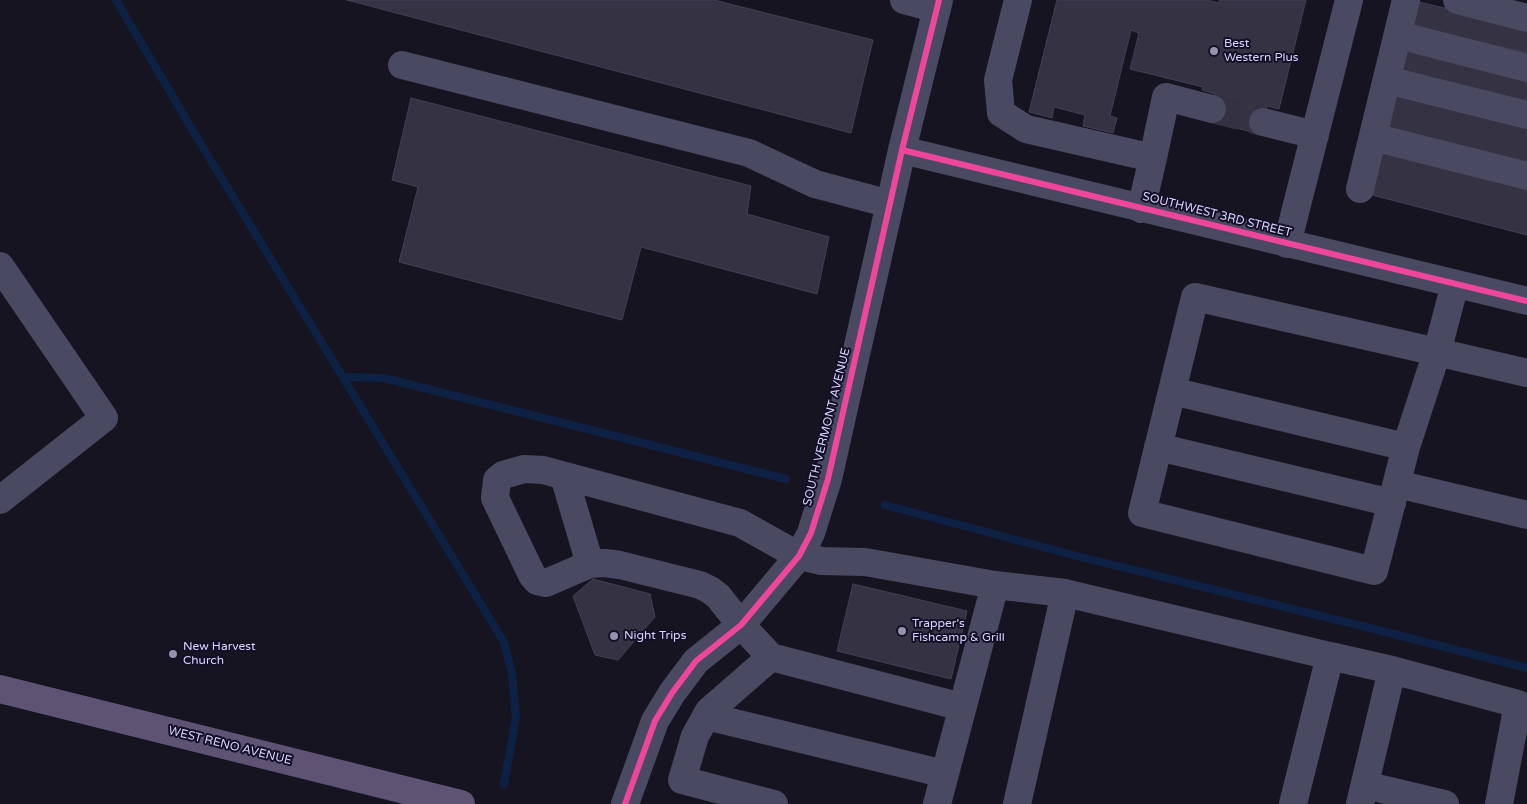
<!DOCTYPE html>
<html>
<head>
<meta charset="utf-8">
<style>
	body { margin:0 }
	canvas { display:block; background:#161421 }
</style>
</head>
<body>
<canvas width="1527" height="804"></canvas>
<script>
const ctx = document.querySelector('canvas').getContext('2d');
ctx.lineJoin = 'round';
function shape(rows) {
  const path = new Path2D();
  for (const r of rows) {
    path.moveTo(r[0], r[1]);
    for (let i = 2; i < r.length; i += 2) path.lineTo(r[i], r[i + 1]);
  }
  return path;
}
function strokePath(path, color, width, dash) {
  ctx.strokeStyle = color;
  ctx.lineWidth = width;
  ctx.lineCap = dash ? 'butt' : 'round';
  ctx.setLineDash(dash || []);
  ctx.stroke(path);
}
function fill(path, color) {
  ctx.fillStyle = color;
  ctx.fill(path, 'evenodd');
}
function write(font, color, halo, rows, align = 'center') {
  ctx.font = font + ' "Varela Round",sans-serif';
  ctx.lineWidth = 4;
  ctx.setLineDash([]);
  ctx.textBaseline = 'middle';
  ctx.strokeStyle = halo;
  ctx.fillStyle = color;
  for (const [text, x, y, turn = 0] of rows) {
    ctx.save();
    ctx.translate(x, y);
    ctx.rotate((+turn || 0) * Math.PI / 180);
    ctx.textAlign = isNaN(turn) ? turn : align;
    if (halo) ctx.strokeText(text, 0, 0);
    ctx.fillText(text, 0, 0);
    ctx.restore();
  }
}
strokePath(shape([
	[116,0,199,141,504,642,512,674,516,717,504,784],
	[343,377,384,378,786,479],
	[885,505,1073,555,1370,628,1527,668]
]), '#0d2144', 8);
const building = shape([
	[347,0,714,0,873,40,851,133,347,0],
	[1057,0,1207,0,1219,3,1219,0,1306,0,1279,109,1267,106,1260,134,1208,121,1215,94,1202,90,1203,87,1130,69,1139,33,1131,30,1110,116,1117,118,1113,133,1083,126,1085,115,1054,107,1052,118,1029,112,1057,0],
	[1419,2,1527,28,1527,53,1413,26,1419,2],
	[1407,48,1527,78,1527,103,1401,70,1407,48],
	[1396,96,1527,128,1527,162,1389,129,1396,96],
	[411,98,751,186,747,214,829,237,817,294,641,247,622,320,399,262,418,187,392,180,411,98],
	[1383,149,1527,186,1527,235,1372,195,1383,149],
	[593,579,650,594,655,617,618,660,595,655,573,596,593,579],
	[853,584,967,611,951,679,837,651,853,584]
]);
fill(building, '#343243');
strokePath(building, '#433f54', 1);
strokePath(shape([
	[1212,109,1263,122]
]), '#333142', 28, [28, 14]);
strokePath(shape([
	[904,0,937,9],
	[1018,0,998,80,1001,113,1026,129,1153,158,1141,209],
	[1457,0,1527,18],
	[1398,35,1527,68],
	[402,65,749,153,815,184,890,204],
	[1387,80,1527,115],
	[1263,122,1315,135],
	[1373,137,1527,176],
	[902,150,1527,301],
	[1153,158,1166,97,1212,109],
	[1360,189,1406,0],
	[1287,244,1349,0],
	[0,266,104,418,0,500],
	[1455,284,1437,352,1527,373],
	[1172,391,1195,297,1437,352,1406,447,1374,571,1142,513,1172,391,1406,447],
	[1158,447,1392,503],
	[564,476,590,564],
	[1397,484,1527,515],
	[1330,656,1392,670,1518,704,1499,804],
	[771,657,709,711,695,736,682,780,774,804],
	[962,707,771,657,741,625,718,596,710,590,700,585,620,565,605,563,590,564,546,583,537,581,532,575,495,498,497,480,503,475,524,469,543,470,740,523,799,556,822,561,865,562,995,585,1065,593],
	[706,716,945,774],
	[1365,785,1445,804],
	[625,804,655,721,672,693,696,661,741,625,799,556,811,533,828,479,902,150,939,0],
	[937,804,995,585],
	[1017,804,1065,593,1330,656,1293,804],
	[1360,804,1392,670]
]), '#4a4962', 28);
strokePath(shape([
	[0,689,461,804]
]), '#5e5373', 28);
strokePath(shape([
	[902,150,1527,301],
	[625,804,655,721,672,693,696,661,741,625,799,556,811,533,828,479,902,150,939,0]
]), '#ed469a', 6);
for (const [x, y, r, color] of [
	[1214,51,5,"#9591b1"],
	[902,631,5,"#9591b1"],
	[614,636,5,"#9591b1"],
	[173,654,5,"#9591b1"]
]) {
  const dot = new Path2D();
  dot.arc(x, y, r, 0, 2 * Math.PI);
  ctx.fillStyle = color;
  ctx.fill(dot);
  strokePath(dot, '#130f26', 2);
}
write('12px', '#d9d4ff', '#130f26', [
	["Best",1224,44],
	["Western Plus",1224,58],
	["Trapper's",912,624],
	["Fishcamp & Grill",912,638],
	["Night Trips",624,636],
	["New Harvest",183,647],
	["Church",183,661]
], 'left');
write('12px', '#d9d4ff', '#130f26', [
	["SOUTHWEST 3RD STREET",1217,215,14],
	["SOUTH VERMONT AVENUE",827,427,-76],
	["WEST RENO AVENUE",230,746,14]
]);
</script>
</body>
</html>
